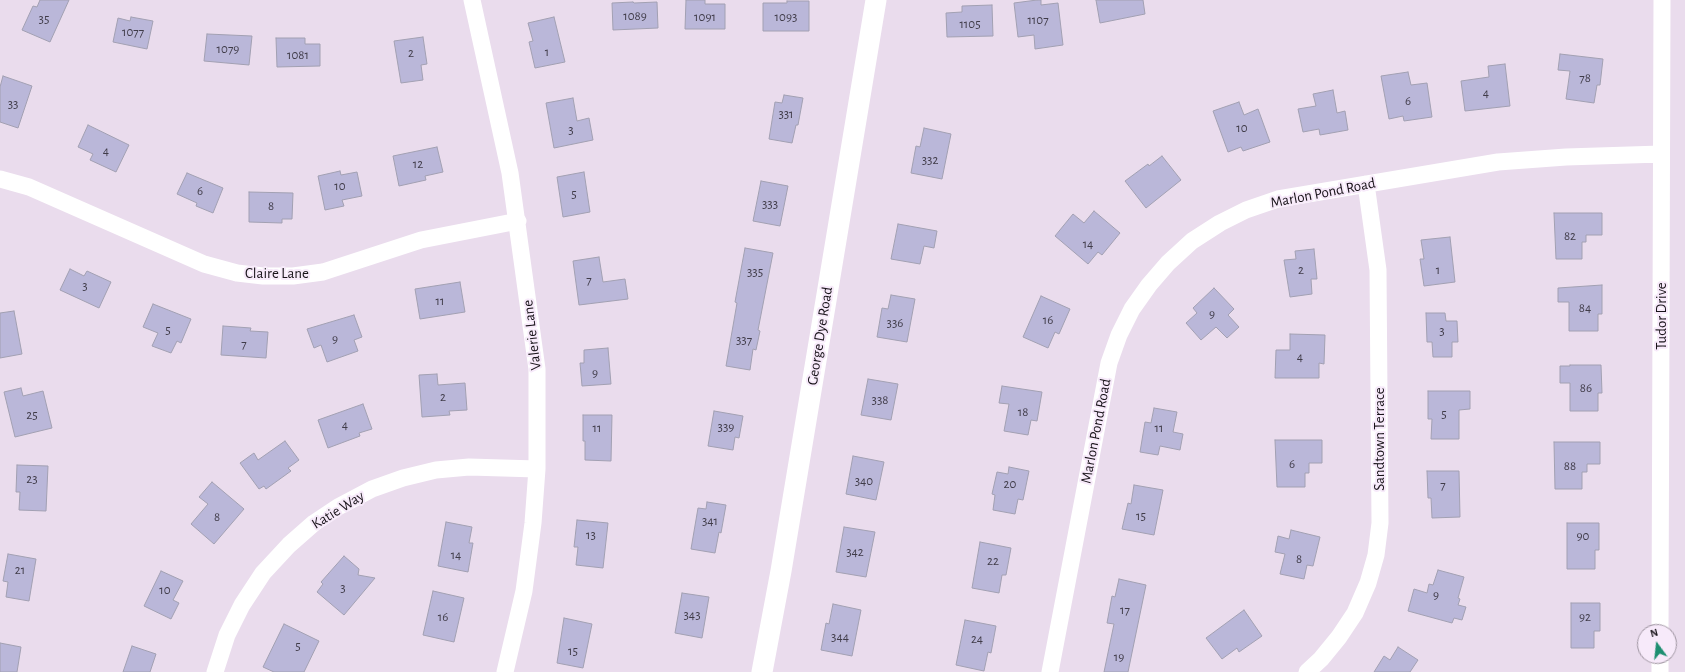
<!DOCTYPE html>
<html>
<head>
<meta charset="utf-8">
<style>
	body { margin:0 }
	#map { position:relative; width:1685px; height:672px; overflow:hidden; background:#eadced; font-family:"Alegreya Sans",sans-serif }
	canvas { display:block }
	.north { position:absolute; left:1637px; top:624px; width:40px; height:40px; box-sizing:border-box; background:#f7eafa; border:1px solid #9e94a0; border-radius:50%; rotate:345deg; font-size:11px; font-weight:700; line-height:16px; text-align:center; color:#181319 }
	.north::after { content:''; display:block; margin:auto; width:14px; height:18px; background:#1d8f71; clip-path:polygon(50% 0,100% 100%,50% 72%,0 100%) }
</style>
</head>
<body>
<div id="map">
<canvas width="1685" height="672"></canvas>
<div class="north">N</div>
</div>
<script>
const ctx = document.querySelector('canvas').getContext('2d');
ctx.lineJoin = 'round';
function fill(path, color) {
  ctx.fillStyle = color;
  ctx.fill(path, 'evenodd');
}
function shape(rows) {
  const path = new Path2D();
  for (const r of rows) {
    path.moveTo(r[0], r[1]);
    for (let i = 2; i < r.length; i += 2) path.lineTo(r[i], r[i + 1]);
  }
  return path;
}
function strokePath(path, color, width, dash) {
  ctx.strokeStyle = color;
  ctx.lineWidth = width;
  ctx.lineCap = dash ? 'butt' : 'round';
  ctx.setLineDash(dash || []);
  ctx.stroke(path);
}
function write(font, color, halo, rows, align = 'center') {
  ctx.font = font + ' "Alegreya Sans",sans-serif';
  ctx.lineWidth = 4;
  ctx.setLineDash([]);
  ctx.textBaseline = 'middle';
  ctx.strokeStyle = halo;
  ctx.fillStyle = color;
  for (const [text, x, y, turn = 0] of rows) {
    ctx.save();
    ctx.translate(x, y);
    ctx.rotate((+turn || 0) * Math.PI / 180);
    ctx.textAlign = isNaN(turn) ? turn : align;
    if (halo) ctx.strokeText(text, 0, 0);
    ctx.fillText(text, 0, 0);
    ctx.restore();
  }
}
const building = shape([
	[40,0,69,0,50,42,22,30,33,6,37,7,40,0],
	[686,0,705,0,705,4,725,4,725,29,685,29,686,0],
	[1037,0,1041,0,1041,5,1058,3,1063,45,1035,49,1034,35,1018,37,1014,3,1037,0],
	[1096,0,1143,0,1145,14,1100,23,1096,0],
	[787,1,809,1,809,31,763,31,763,3,787,3,787,1],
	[633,2,634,3,657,2,658,28,613,30,612,3,633,2],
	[992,5,993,36,947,37,946,13,962,12,962,6,992,5],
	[131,17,153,21,147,49,113,42,118,18,130,21,131,17],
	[554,17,565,62,535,68,529,42,533,41,528,23,554,17],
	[207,34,252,36,249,65,204,61,207,34],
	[423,37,427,64,421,65,423,80,401,83,394,41,423,37],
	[276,38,305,38,305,44,320,44,320,66,277,67,276,38],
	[1560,54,1603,59,1600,85,1597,85,1594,103,1566,99,1570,71,1558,70,1560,54],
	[1505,64,1510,106,1465,111,1461,81,1489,77,1488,66,1505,64],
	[1408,72,1411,85,1427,83,1432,117,1404,121,1403,116,1389,119,1381,76,1408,72],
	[3,76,32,86,18,128,0,122,0,87,3,76],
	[1333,90,1337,113,1345,111,1348,130,1320,135,1319,129,1303,132,1298,109,1316,106,1313,94,1333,90],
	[784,95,803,98,798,125,796,125,792,143,769,139,775,102,782,103,784,95],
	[573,98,577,121,589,118,593,140,554,148,546,103,573,98],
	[1239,102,1244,115,1258,109,1270,142,1243,151,1241,147,1228,152,1213,111,1239,102],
	[88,125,129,145,116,172,90,160,93,154,78,147,88,125],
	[924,128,951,134,942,179,911,173,916,146,920,147,924,128],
	[437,147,443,172,425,176,426,180,399,186,393,156,437,147],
	[1162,156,1181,180,1146,208,1125,181,1148,164,1149,166,1162,156],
	[340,171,341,175,357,172,362,196,342,200,344,206,325,210,318,176,340,171],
	[584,172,590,212,563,217,557,177,584,172],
	[187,173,223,188,213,213,196,206,197,203,177,194,187,173],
	[761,181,788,186,780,226,753,221,761,181],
	[249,192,293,193,292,219,282,219,282,223,249,222,249,192],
	[1094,211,1120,233,1102,255,1098,252,1088,264,1055,236,1073,214,1084,223,1094,211],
	[1554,213,1602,213,1602,235,1586,235,1586,242,1582,242,1582,259,1556,259,1554,213],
	[898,224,937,231,934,248,924,246,920,264,891,259,898,224],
	[1450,237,1455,282,1424,286,1420,259,1424,259,1421,240,1450,237],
	[745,248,773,253,758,330,760,331,756,350,753,349,750,370,726,366,737,303,735,302,745,248],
	[1314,249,1317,279,1311,279,1312,294,1290,297,1284,260,1296,259,1295,251,1314,249],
	[599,257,603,282,625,279,628,299,579,305,573,261,599,257],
	[70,269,84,276,87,271,111,282,99,308,60,290,70,269],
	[460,282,465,312,420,319,415,289,460,282],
	[1602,285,1602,314,1598,314,1598,331,1569,331,1569,302,1558,302,1558,288,1602,285],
	[1214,288,1234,309,1228,315,1239,327,1227,338,1216,327,1201,340,1186,323,1197,313,1193,308,1214,288],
	[891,295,915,299,907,342,877,337,882,308,888,309,891,295],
	[1041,296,1070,309,1059,334,1055,332,1048,348,1023,337,1041,296],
	[153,304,191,319,181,343,177,341,171,353,152,346,158,333,143,327,153,304],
	[14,311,22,354,0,358,0,313,14,311],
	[1426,313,1445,313,1446,321,1457,321,1458,342,1452,342,1452,357,1433,357,1432,342,1427,342,1426,313],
	[354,315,362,337,354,340,358,351,327,362,321,345,314,348,307,329,354,315],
	[223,326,251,328,250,331,268,332,266,358,221,355,223,326],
	[1290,334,1325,335,1324,364,1319,363,1319,378,1275,378,1276,350,1290,350,1290,334],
	[608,348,611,384,582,386,580,363,584,363,584,350,608,348],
	[1570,365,1601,365,1602,393,1598,393,1598,411,1570,411,1570,383,1560,383,1560,366,1570,366,1570,365],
	[437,374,438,385,465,383,467,410,449,411,450,415,422,417,419,375,437,374],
	[868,379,898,384,891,420,861,415,868,379],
	[1002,386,1042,392,1037,421,1031,420,1028,435,1004,431,1009,404,999,403,1002,386],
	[21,388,23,396,43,391,52,428,15,437,4,392,21,388],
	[1428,391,1470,391,1470,409,1459,410,1459,439,1431,439,1432,419,1428,419,1428,391],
	[363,404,372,429,359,433,360,436,328,448,318,420,363,404],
	[1154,408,1177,412,1173,432,1183,434,1180,450,1160,446,1158,455,1140,452,1145,422,1151,423,1154,408],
	[714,411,743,416,739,438,735,437,733,450,708,446,714,411],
	[583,415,612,415,611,461,585,460,585,441,583,441,583,415],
	[1275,440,1322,440,1322,463,1309,463,1309,473,1305,473,1305,487,1277,487,1275,440],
	[285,441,299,460,288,468,291,471,266,489,264,486,259,489,240,463,254,453,258,460,285,441],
	[1554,442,1600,442,1600,464,1587,464,1587,472,1582,472,1582,489,1555,489,1554,442],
	[853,456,884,462,876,500,846,494,853,456],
	[17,465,48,466,46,511,19,510,20,492,16,492,17,465],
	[1009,467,1029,471,1023,500,1018,499,1015,514,993,510,995,495,992,494,997,472,1008,474,1009,467],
	[1427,471,1459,471,1460,517,1432,518,1431,498,1428,498,1427,471],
	[212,482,244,509,214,544,191,524,208,504,199,497,212,482],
	[1134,485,1163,490,1154,535,1122,529,1128,503,1131,504,1134,485],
	[707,502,726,505,721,533,719,532,715,553,691,549,698,508,706,509,707,502],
	[577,520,608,523,603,568,576,565,578,547,574,547,577,520],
	[446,522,472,527,469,543,473,543,468,572,438,566,446,522],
	[1567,523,1599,523,1599,550,1595,550,1595,569,1567,569,1567,523],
	[844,527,875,532,866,577,836,572,844,527],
	[1291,530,1320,537,1313,566,1307,565,1304,579,1280,574,1285,554,1275,552,1278,536,1289,539,1291,530],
	[980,542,1011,548,1006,575,1002,575,999,593,972,588,980,542],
	[8,554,36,559,29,601,6,597,8,582,3,581,8,554],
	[344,556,359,569,358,575,375,578,344,615,317,592,323,584,321,582,344,556],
	[1438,570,1464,577,1458,598,1460,599,1458,605,1466,607,1462,620,1454,618,1452,623,1408,611,1414,589,1427,593,1429,584,1433,585,1438,570],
	[161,571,183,581,173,600,179,603,171,619,144,606,161,571],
	[1119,579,1146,585,1128,672,1104,672,1114,624,1107,623,1112,596,1115,597,1119,579],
	[433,591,464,598,454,642,423,635,433,591],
	[682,593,709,597,702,638,675,633,682,593],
	[1571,603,1600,603,1600,631,1594,631,1594,648,1571,648,1571,603],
	[833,604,861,610,852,656,821,650,826,623,829,624,833,604],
	[1244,610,1262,636,1239,652,1237,648,1222,659,1206,638,1244,610],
	[564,618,592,624,583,668,557,663,564,618],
	[965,620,996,626,991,653,988,652,984,671,956,665,965,620],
	[284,624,319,641,304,672,274,672,263,667,284,624],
	[0,643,21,647,17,672,0,672,0,643],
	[132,646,156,654,150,672,123,672,132,646],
	[1398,647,1418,660,1410,672,1374,672,1384,656,1390,660,1398,647]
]);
fill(building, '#bab7d9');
strokePath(building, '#a2a0b2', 1);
strokePath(shape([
	[472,0,510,173,537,369,537,469,533,523,524,591,505,672],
	[0,179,29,187,204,264,237,273,263,276,293,276,323,272,421,240,518,221],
	[1660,632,1662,0],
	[215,672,227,635,242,605,263,573,289,545,314,523,338,507,372,489,403,478,436,470,469,467,537,469],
	[1050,672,1109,363,1119,335,1132,309,1149,285,1168,263,1192,241,1220,223,1246,210,1278,199,1498,162,1566,157,1661,154],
	[1307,672,1321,659,1339,637,1355,613,1368,583,1376,555,1380,523,1378,270,1366,184],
	[1660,672,1660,656]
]), '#fff', 17);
strokePath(shape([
	[762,672,781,571,876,0]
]), '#fff', 21);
write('13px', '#403c49', null, [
	["1089",635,16],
	["1091",705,17],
	["1093",786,17],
	["35",44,19],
	["1107",1038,20],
	["1105",970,24],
	["1077",133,32],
	["1079",228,49],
	["1",547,52],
	["2",411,53],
	["1081",298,55],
	["78",1585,78],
	["4",1486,93],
	["6",1408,101],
	["33",13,104],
	["331",786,114],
	["10",1242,128],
	["3",571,130],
	["4",106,151],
	["332",930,160],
	["12",418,164],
	["10",340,186],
	["6",200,191],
	["5",574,194],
	["333",770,204],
	["8",271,206],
	["82",1570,236],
	["14",1088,244],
	["2",1301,270],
	["1",1438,270],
	["335",755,272],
	["7",589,280],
	["3",85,286],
	["11",440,301],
	["84",1585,308],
	["9",1212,314],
	["16",1048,320],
	["336",895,323],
	["5",168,330],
	["3",1442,331],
	["9",335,339],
	["337",744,340],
	["7",244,344],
	["4",1300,357],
	["9",595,373],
	["86",1586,388],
	["2",443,397],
	["338",880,400],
	["18",1023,412],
	["5",1444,414],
	["25",32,415],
	["4",345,425],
	["339",726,427],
	["11",597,428],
	["11",1159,428],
	["6",1292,464],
	["88",1570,466],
	["23",32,479],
	["340",864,481],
	["20",1010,484],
	["7",1443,485],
	["15",1141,516],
	["8",217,517],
	["341",710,521],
	["13",591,535],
	["90",1583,536],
	["342",855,552],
	["14",456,555],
	["8",1299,559],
	["22",993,561],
	["21",20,570],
	["3",343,588],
	["10",165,590],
	["9",1436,595],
	["17",1125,610],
	["343",692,615],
	["16",443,617],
	["92",1585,617],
	["344",840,637],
	["24",977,639],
	["5",298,646],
	["15",573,651],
	["19",1119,657]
]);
write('15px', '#181319', '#f7eafa', [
	["Marlon Pond Road",1323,193,-11],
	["Claire Lane",277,273],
	["Tudor Drive",1661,316,-90],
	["Valerie Lane",532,335,-97],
	["George Dye Road",820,336,-81],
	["Marlon Pond Road",1096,431,-79],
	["Sandtown Terrace",1379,439,-90],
	["Katie Way",338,510,-32]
]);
</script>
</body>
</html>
